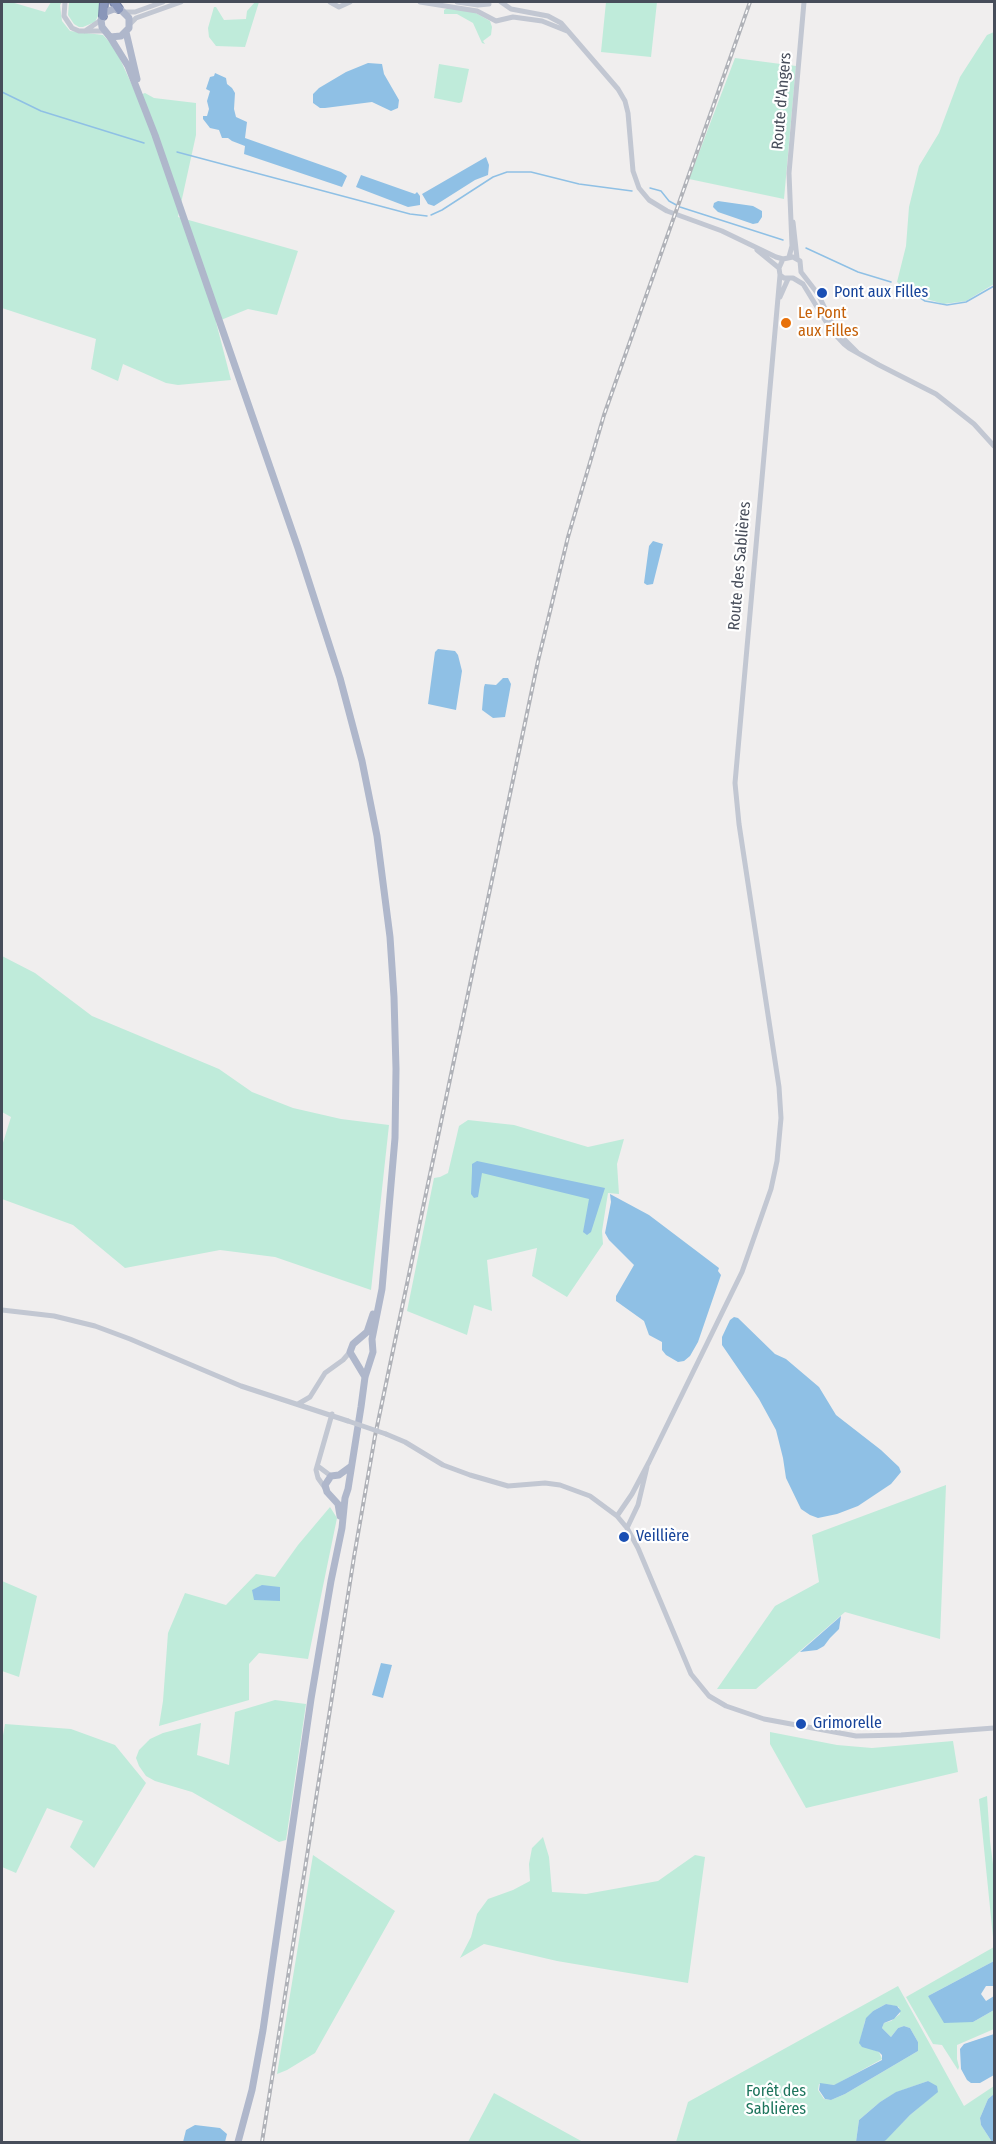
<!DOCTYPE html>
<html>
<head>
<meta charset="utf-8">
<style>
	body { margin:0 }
	#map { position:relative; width:996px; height:2144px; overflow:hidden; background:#f0eeee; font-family:"Fira Sans Condensed",sans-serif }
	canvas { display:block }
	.frame { position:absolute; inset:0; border:3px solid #474d5a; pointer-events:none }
</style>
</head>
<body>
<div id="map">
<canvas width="996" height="2144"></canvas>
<div class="frame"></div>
</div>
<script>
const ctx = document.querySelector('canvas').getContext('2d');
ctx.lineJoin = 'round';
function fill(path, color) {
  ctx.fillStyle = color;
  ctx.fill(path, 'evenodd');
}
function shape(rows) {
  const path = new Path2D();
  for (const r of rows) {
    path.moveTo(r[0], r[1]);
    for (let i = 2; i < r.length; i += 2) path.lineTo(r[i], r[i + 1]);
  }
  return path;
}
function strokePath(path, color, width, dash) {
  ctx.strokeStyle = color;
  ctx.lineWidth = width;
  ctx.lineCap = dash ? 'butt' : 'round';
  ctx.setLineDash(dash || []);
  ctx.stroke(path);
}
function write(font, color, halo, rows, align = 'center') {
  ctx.font = font + ' "Fira Sans Condensed",sans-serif';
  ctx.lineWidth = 4.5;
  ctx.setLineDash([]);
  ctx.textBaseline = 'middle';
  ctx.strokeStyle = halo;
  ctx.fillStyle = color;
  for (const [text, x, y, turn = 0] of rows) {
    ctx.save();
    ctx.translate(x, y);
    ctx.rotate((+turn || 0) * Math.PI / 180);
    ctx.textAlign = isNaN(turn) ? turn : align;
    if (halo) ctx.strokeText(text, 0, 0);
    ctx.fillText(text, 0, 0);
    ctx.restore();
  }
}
fill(shape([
	[2,2,11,2,45,12,51,2,62,2,60,5,62,21,70,31,103,35,115,48,137,96,145,93,154,98,196,103,196,135,178,217,298,251,277,315,248,309,216,322,231,380,178,385,166,383,123,364,118,381,91,369,96,339,2,308],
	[69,2,100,2,101,10,95,22,83,27,79,27,74,24,68,15],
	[255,2,259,2,245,47,216,46,209,37,208,28,214,7,216,7,224,20,246,19,247,11],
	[606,2,657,2,651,57,601,52],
	[447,8,474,12,490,21,492,27,491,35,483,41,485,44,482,43,473,23,457,14,444,14,444,10],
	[994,32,994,284,966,301,944,304,923,298,897,282,906,246,909,207,919,166,939,133,960,77,987,35],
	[735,58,796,66,784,199,689,179],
	[439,64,469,69,462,102,459,103,434,98],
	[2,956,35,973,92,1016,219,1069,252,1092,293,1108,341,1119,389,1125,371,1290,275,1257,220,1250,125,1268,73,1225,2,1199,2,1146,11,1117,2,1112],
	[468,1120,514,1125,588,1147,624,1139,617,1164,619,1194,608,1193,602,1231,603,1244,567,1297,532,1276,537,1248,487,1260,492,1311,474,1305,467,1335,407,1311,434,1178,440,1177,448,1173,459,1126],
	[946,1485,940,1639,845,1612,756,1689,717,1689,775,1606,819,1582,812,1535],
	[330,1507,337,1518,308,1659,259,1653,249,1664,249,1700,159,1726,163,1701,168,1633,185,1593,226,1605,256,1574,275,1577,298,1545],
	[2,1581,37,1596,19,1677,2,1671],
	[275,1700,306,1704,286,1840,279,1842,192,1792,155,1781,146,1776,139,1766,136,1758,139,1750,150,1739,163,1733,201,1723,197,1755,229,1765,235,1712],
	[5,1724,71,1729,115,1745,146,1783,94,1868,70,1847,83,1821,47,1808,16,1873,2,1867,2,1741],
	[770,1732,837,1745,872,1748,953,1741,958,1772,806,1808,770,1744],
	[987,1796,990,1841,994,1872,994,1961,928,1996,973,2022,994,2010,994,2029,957,2045,957,2059,959,2067,958,2070,942,2045,933,2044,906,1997,994,1947,979,1799],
	[543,1837,549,1857,552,1892,586,1894,658,1881,695,1855,705,1857,688,1983,557,1961,484,1944,460,1958,471,1937,477,1914,488,1899,513,1890,530,1881,529,1864,532,1848],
	[313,1855,395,1911,315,2053,287,2070,277,2074],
	[898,1986,964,2106,994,2086,994,2094,988,2099,980,2118,981,2125,992,2142,883,2142,910,2115,937,2092,928,2081,897,2092,880,2102,859,2120,856,2142,676,2142,688,2102],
	[886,2004,899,2007,900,2014,891,2021,884,2023,882,2028,891,2037,898,2028,904,2026,910,2028,918,2042,918,2051,845,2094,831,2100,824,2099,818,2090,819,2084,835,2085,882,2059,879,2052,860,2044,860,2042,865,2021,873,2011],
	[494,2093,583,2142,468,2142]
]), '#bfebda');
fill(shape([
	[368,63,382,64,384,74,399,100,398,108,391,111,372,102,325,108,320,108,313,103,313,94,319,88,346,72],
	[215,73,226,78,227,84,232,88,235,93,234,109,236,117,247,122,245,138,341,172,347,176,342,187,244,154,245,146,232,141,228,138,222,138,219,130,210,128,203,119,203,116,207,116,209,109,207,101,210,91,206,89,210,77,214,76],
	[486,157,489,165,488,175,475,180,434,206,428,204,422,194],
	[361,175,415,194,417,192,420,196,420,205,408,207,361,189,356,187],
	[718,201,753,206,762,211,762,217,758,223,753,224,718,212,713,207,714,203],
	[653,541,663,544,653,584,647,585,644,583,649,546],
	[438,649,455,651,458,655,462,671,456,710,428,704,435,652],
	[503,678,508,678,511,684,505,717,493,718,482,710,484,687,485,684,496,685],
	[477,1161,605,1188,591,1232,587,1235,583,1232,589,1199,482,1173,478,1197,474,1198,471,1194,472,1171,472,1164],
	[610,1194,649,1215,719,1268,718,1271,721,1275,698,1342,690,1356,684,1361,678,1362,666,1355,662,1350,662,1342,649,1335,644,1321,616,1301,616,1296,634,1265,609,1240,605,1233,611,1202],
	[734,1317,738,1318,775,1354,786,1359,819,1387,836,1415,881,1450,899,1467,901,1472,891,1484,858,1506,837,1514,818,1518,810,1515,801,1509,786,1478,783,1458,776,1430,759,1399,722,1345,722,1337,730,1320],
	[262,1585,280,1587,280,1601,254,1600,252,1590],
	[841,1616,839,1629,830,1638,824,1646,817,1650,800,1652],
	[381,1663,392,1665,383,1698,372,1695],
	[994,1961,994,1986,986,1986,981,1994,986,2001,994,1996,994,2010,973,2022,944,2023,928,1996],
	[886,2004,897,2006,901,2011,894,2019,884,2023,882,2028,891,2037,898,2028,904,2026,910,2028,918,2042,918,2051,845,2094,831,2100,825,2099,819,2090,820,2083,834,2085,882,2060,882,2055,879,2052,862,2047,859,2043,866,2018,873,2011],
	[994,2034,994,2075,980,2083,971,2083,967,2080,961,2069,960,2049,964,2044],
	[928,2081,937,2086,938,2092,910,2115,886,2140,883,2142,856,2142,859,2120,880,2102,896,2092],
	[994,2094,994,2142,992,2142,981,2125,980,2118,988,2099],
	[195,2125,220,2128,227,2134,225,2142,183,2142,186,2130]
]), '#8fc0e5');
strokePath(shape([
	[2,92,41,111,144,143],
	[177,152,410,214,427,216],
	[650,188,661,191,669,201,680,207,783,240],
	[431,215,442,210,493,177,507,172,531,172,579,184,632,191],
	[806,248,858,272,891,282],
	[899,284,925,301,947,305,966,302,994,286]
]), '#8fc0e5', 1.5);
const highway = shape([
	[114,2,119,9],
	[103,16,104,2]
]);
strokePath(highway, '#7481a5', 10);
strokePath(shape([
	[65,2,64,16,72,28,79,31,104,31],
	[330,2,339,7,350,2],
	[420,2,477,11,496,21,513,17,542,21,567,31],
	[457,2,478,5,489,4],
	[501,2,511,9,548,16,561,23,618,89,625,101,628,113,633,171,639,188,649,200,667,211,722,231,776,257,783,259],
	[124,12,135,12,163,2],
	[129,25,136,18,181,2],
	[85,31,101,20],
	[793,222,797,258],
	[757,250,779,268],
	[789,257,792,246,789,173,804,2],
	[780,297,788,279],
	[857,352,844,339,831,321,818,294,801,272,800,261,793,257,783,259,779,268,780,275,784,278,793,278,803,284,831,330,844,344,849,348,879,365,936,394,974,424,994,446],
	[2,1310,54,1316,95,1326,130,1339,241,1386,348,1421],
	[298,1404,310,1397,325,1373,343,1360,350,1352],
	[386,1434,405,1442,443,1465,470,1475,508,1486,545,1483,560,1485,590,1496,617,1516,627,1528,638,1548,691,1674,709,1696,726,1706,764,1719,856,1736,901,1735,994,1728],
	[319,1467,331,1476],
	[325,1488,318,1478,316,1470,332,1414],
	[617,1516,632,1494,649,1462,742,1272,771,1189,777,1161,781,1118,779,1087,739,824,735,783,780,275],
	[627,1528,638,1505,647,1467]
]), '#c2c7d2', 5);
strokePath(shape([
	[126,32,137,79],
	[110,37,121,36,129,28,129,18,121,10,114,9,106,12,101,20,102,27,110,37,128,66,155,135,298,548,340,678,362,761,377,836,390,937,394,997,396,1069,395,1138,382,1289,372,1339,373,1352,365,1377,361,1407,348,1489,345,1498,342,1528,331,1581,311,1699,263,2030,252,2090,238,2142],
	[365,1377,350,1352,353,1344,367,1332,373,1314],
	[340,1516,338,1504,327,1492,325,1485,331,1476,339,1475,350,1467]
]), '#afb7cb', 7);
strokePath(highway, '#8996b9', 8);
const rail = shape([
	[262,2142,354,1557,375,1436,538,661,568,537,604,415,750,2]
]);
strokePath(rail, '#b0b2b8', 4);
strokePath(rail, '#fff', 1.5, [4.5]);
strokePath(shape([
	[348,1421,386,1434]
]), '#c2c7d2', 5);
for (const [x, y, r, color] of [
	[822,293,6,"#1a4fb4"],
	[786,323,6,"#e8710a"],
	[624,1537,6,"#1a4fb4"],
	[801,1724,6,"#1a4fb4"]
]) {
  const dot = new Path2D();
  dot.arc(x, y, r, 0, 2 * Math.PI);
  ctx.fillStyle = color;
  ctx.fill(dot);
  strokePath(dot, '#fff', 2);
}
write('16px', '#474d5a', '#fff', [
	["Route d'Angers",782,101,-85],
	["Route des Sablières",740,566,-85]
]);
write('16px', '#164399', '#fff', [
	["Pont aux Filles",834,293],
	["Veillière",636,1537],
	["Grimorelle",813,1724]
], 'left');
write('16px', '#c56008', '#fff', [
	["Le Pont",798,314],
	["aux Filles",798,332]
], 'left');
write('16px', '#1e755d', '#fff', [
	["Forêt des",776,2092],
	["Sablières",776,2110]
]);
</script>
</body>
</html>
